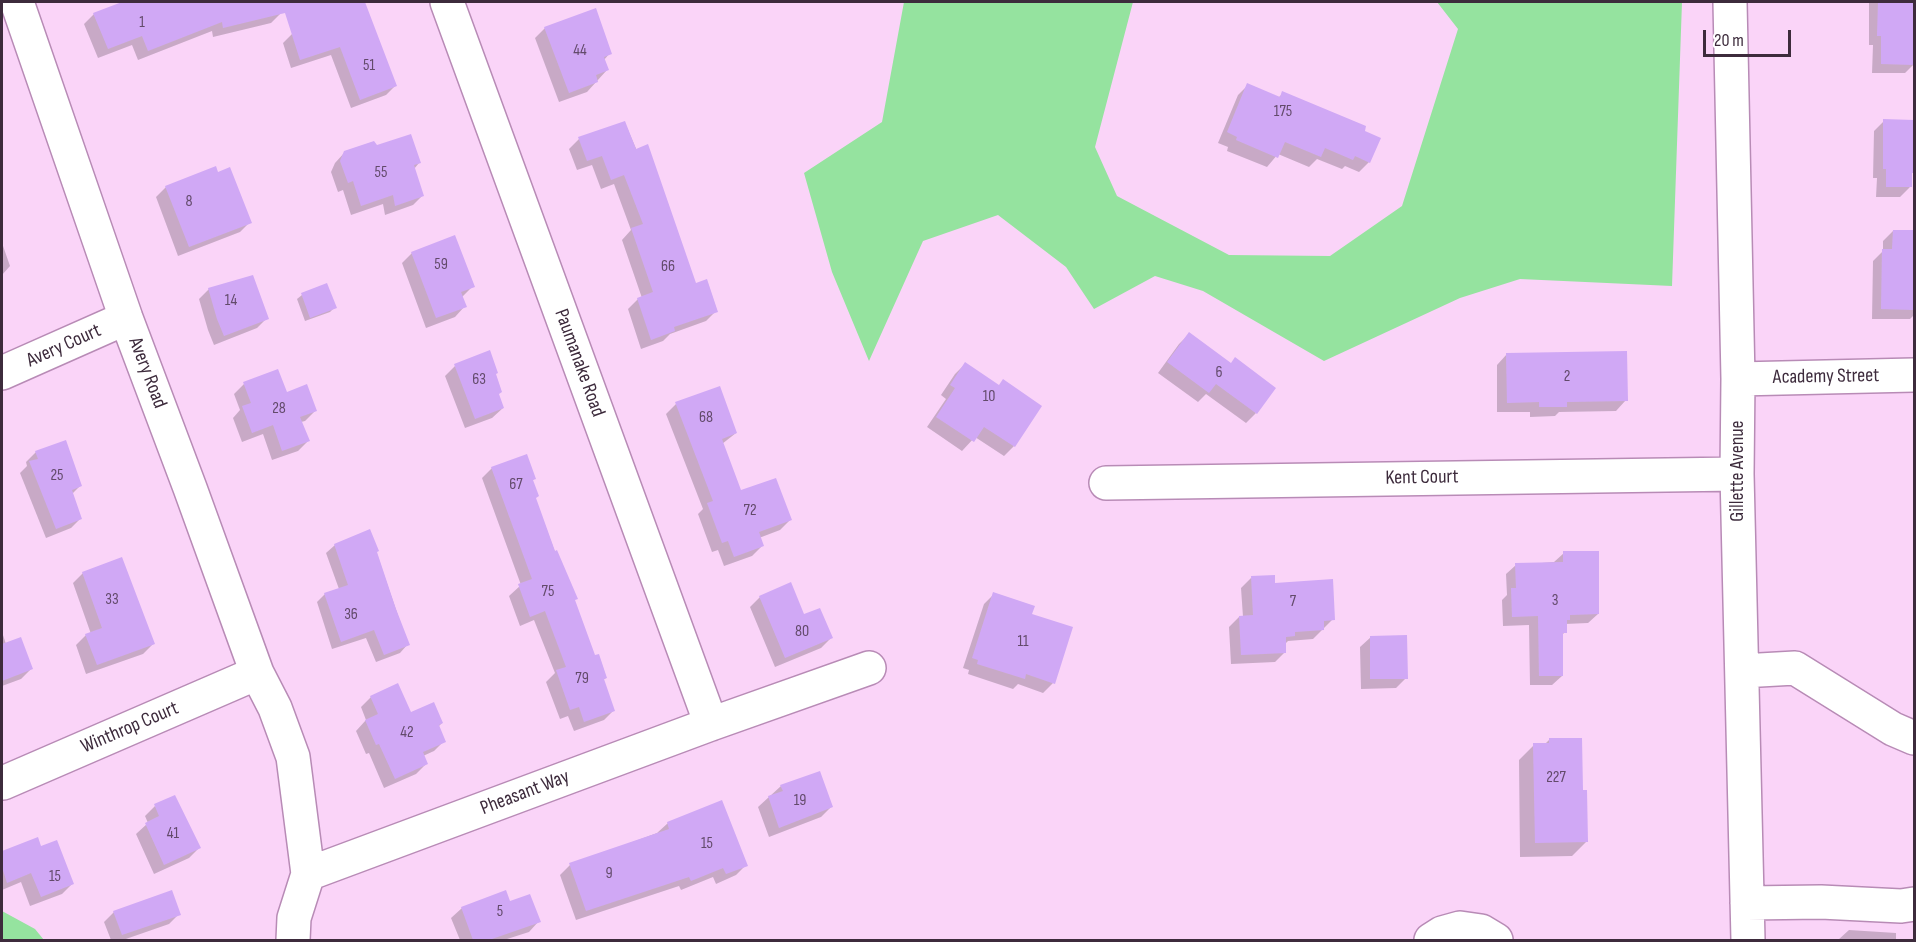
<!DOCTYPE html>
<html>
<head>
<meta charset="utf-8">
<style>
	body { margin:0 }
	#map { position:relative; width:1916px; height:942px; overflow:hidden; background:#fad4f8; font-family:"Sofia Sans Condensed",sans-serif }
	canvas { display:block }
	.frame { position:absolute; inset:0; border:3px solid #3d2b3c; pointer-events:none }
	.scale { position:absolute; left:1703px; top:30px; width:88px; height:27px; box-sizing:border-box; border:3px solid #3d2b3c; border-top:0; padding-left:8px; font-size:18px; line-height:21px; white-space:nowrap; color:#3d2b3c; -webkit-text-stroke:4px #fff; paint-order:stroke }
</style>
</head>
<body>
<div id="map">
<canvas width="1916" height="942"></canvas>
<div class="frame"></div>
<div class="scale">20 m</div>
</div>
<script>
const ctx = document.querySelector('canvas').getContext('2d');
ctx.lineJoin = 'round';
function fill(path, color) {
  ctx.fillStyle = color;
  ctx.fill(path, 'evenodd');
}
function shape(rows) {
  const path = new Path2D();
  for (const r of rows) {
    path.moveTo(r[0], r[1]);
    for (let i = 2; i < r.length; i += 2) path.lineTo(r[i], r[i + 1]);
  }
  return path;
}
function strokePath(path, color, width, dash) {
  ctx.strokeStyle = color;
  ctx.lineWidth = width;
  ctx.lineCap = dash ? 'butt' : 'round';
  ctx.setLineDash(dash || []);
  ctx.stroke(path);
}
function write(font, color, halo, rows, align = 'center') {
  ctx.font = font + ' "Sofia Sans Condensed",sans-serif';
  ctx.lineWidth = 4.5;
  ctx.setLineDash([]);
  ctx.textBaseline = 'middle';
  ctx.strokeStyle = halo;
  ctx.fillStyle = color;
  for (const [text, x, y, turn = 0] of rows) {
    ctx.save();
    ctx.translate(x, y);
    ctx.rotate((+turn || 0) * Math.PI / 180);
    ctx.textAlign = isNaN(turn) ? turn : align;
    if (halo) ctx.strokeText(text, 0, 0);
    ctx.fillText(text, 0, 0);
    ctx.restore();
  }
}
fill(shape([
	[904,2,1133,2,1095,147,1117,196,1229,255,1330,256,1402,206,1458,29,1437,2,1682,2,1672,286,1520,279,1460,298,1324,361,1203,291,1155,276,1094,309,1066,267,998,215,923,241,869,361,832,272,804,173,882,122],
	[2,911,35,929,44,940,2,940]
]), '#95e39f');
fill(shape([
	[126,2,278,2,281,13,271,23,213,37,212,31,138,60,132,45,98,58,84,24,94,14],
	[1869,2,1914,2,1914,64,1905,73,1872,73,1873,45,1869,45],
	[331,21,395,86,386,95,351,108,331,55,291,68,283,43,292,34],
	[545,28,610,53,604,60,607,70,587,92,559,102,535,38],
	[1248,85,1278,98,1283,93,1369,162,1359,172,1345,166,1342,169,1317,159,1309,167,1278,154,1267,167,1227,151,1228,147,1218,143,1238,95],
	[1884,121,1911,140,1914,136,1914,159,1911,153,1910,187,1900,197,1876,197,1877,178,1873,178,1874,131],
	[625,123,695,285,716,311,706,321,670,334,663,341,641,349,628,309,638,299,642,298,622,240,631,230,614,184,601,189,592,165,577,170,569,149,579,139],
	[377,147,419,163,414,169,423,195,413,205,385,215,383,204,351,215,343,190,338,192,331,172,335,163,345,152],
	[166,187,250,222,240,232,178,256,156,197],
	[1893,231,1914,231,1914,315,1910,319,1872,319,1873,261,1883,251,1883,241],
	[2,243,10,266,2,275],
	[412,253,473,286,462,297,465,306,455,317,426,328,402,263],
	[209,289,267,318,257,328,214,345,208,330,199,299],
	[302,295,335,307,330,312,305,321,297,299],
	[1189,334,1256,413,1246,423,1206,394,1198,402,1158,373,1179,344],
	[1507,354,1626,400,1616,411,1559,412,1555,416,1530,417,1530,412,1497,412,1497,365],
	[965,364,1014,446,1004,456,975,437,962,451,927,427,946,399,941,395,955,374],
	[455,366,494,375,498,395,503,408,492,418,465,428,445,376],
	[244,384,286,394,315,411,305,421,301,422,308,441,298,451,272,460,263,434,242,442,233,418,240,410,234,394],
	[676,404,736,433,722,444,741,492,790,520,780,530,759,538,762,546,752,556,724,566,718,550,712,552,698,514,703,509,666,414],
	[36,452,80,486,72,494,81,518,71,528,46,538,20,473,27,466,26,462],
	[492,468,534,479,532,481,535,498,594,657,606,678,603,680,614,710,604,720,574,731,568,716,560,719,546,682,555,673,534,620,520,626,509,596,521,585,482,478],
	[335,545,376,552,408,644,400,653,376,662,366,638,332,649,317,602,325,594,339,589,326,553],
	[1564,553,1598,614,1588,623,1565,624,1565,632,1561,636,1562,676,1552,685,1530,685,1529,625,1503,626,1502,600,1507,595,1506,574,1516,565,1554,562],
	[83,573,153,644,143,654,86,674,76,645,86,635,91,634,73,583],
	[1251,578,1274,584,1333,619,1313,639,1288,641,1284,645,1285,652,1275,662,1231,664,1229,627,1239,617,1243,617,1241,588],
	[994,594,1030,615,1053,683,1043,693,1018,684,1013,689,968,674,969,670,963,668,984,604],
	[760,597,804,616,831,638,821,648,775,667,750,607],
	[2,632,6,644,31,669,21,679,2,686],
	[1371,637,1406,678,1396,688,1361,689,1360,647],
	[371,697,410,714,442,723,438,727,444,741,434,751,423,756,426,764,416,774,384,788,369,753,366,754,356,731,366,720,361,707],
	[1549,740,1582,792,1587,841,1572,856,1520,857,1519,760,1534,745,1545,744],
	[781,786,831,807,821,817,769,837,758,807],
	[155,806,199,848,189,858,154,874,136,834,148,823,145,816],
	[668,823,746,865,736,875,716,884,713,877,681,890,679,886,576,920,560,875,570,865,657,833],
	[37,839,41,848,72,884,62,894,30,906,21,882,2,890,2,853],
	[509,903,539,921,529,932,504,940,460,940,451,918,462,908],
	[114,912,179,914,169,924,123,940,111,940,104,922],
	[1849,930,1896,933,1896,940,1838,940]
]), '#0003');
fill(shape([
	[122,2,365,2,397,86,360,100,340,47,300,60,285,13,223,28,222,22,148,51,142,36,108,49,93,13],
	[1878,2,1914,2,1914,65,1881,64,1881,36,1877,36],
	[596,8,612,54,604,57,609,70,596,75,598,82,569,93,544,27],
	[1247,83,1280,97,1282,91,1366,126,1365,131,1381,138,1370,163,1355,156,1353,160,1325,148,1321,157,1285,142,1278,158,1236,140,1237,137,1227,132],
	[1883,119,1914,120,1914,173,1912,173,1912,187,1886,187,1886,169,1883,169],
	[625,121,636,149,648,144,696,283,707,279,718,312,674,327,675,331,651,340,637,298,653,292,631,228,643,224,624,175,611,180,602,156,587,161,578,137],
	[411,134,421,163,414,165,424,196,395,206,393,195,361,206,353,181,348,183,340,161,344,151,374,141,377,145],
	[216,166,218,172,230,167,252,223,189,247,165,186],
	[1893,230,1914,230,1914,310,1881,309,1882,249,1892,249],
	[455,235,475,287,461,292,467,307,436,318,411,252],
	[253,275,269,319,224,336,217,319,208,288],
	[327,283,337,308,310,318,301,293],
	[1189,332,1231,363,1235,357,1276,388,1257,414,1216,384,1209,393,1167,362],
	[490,350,498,373,496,374,502,392,499,394,504,408,475,419,454,364],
	[1627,351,1628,401,1567,402,1567,407,1539,407,1539,402,1507,403,1506,353],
	[965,362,999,385,1003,379,1042,406,1015,447,984,427,974,442,936,417,955,388,950,385],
	[278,369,287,392,307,384,317,411,300,417,310,441,282,451,273,425,252,433,242,406,251,403,243,382],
	[720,386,737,433,722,439,741,490,776,478,792,520,759,532,764,546,734,557,728,541,722,543,707,503,713,501,675,402],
	[66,440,82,486,72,490,82,519,56,529,29,461,38,459,35,451],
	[527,454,536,479,533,480,539,496,536,498,555,551,557,550,578,599,575,600,595,655,599,654,607,678,604,679,615,711,584,722,579,707,570,710,556,670,566,667,545,611,530,617,518,584,532,579,491,467],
	[370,529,379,551,377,552,396,609,410,645,384,655,374,630,341,642,324,593,348,585,334,544],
	[1563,551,1599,551,1599,614,1570,615,1570,620,1567,620,1567,633,1563,633,1563,676,1539,676,1538,616,1512,617,1511,588,1516,588,1515,563,1563,562],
	[122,557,155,644,97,665,85,634,102,628,82,572],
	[1275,575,1275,583,1333,579,1335,620,1324,621,1324,630,1295,632,1295,636,1286,637,1286,653,1241,655,1239,616,1253,615,1251,576],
	[791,582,804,614,820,608,833,638,785,658,759,596],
	[993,592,1035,606,1032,614,1073,627,1055,684,1026,674,1025,679,977,664,978,660,972,658],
	[1407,635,1408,679,1370,679,1370,636],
	[21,637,33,669,2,681,2,644],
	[398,683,411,712,434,702,443,723,439,725,446,742,423,752,428,764,395,779,379,744,376,745,365,720,378,714,370,696],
	[1549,738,1582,738,1583,790,1587,790,1588,842,1535,843,1533,743,1549,743],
	[820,771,833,807,779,828,768,796,783,791,780,785],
	[175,795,201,848,164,865,145,823,159,816,154,804],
	[722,800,748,866,726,874,723,868,691,881,689,877,586,911,569,863,669,829,667,822],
	[38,837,41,846,57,840,74,884,41,897,31,873,7,883,2,867,2,851],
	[172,890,181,915,122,935,113,911],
	[506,890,510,901,530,894,541,922,489,940,473,940,461,907]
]), '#d0a8f5');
const minor = shape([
	[17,2,126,318,190,488,257,673,275,708,293,757,308,874,711,724,869,668],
	[447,2,711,724],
	[1730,2,1738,379,1737,474,1748,940],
	[2,373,126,318],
	[1738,379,1914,375],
	[1106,483,1737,474],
	[1742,671,1795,668,1893,729,1914,738],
	[3,783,257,673],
	[1747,903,1821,902,1901,906,1914,904],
	[293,940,294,918,308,874],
	[1431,940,1442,933,1460,928,1481,931,1496,940]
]);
strokePath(minor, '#b88bb6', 36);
strokePath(minor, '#fff', 33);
write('16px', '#624a6a', null, [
	["1",142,23],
	["44",580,51],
	["51",369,66],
	["175",1283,112],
	["55",381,173],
	["8",189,202],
	["59",441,265],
	["66",668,267],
	["14",231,301],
	["6",1219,373],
	["2",1567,377],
	["63",479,380],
	["10",989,397],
	["28",279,409],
	["68",706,418],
	["25",57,476],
	["67",516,485],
	["72",750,511],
	["75",548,592],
	["33",112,600],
	["3",1555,601],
	["7",1293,602],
	["36",351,615],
	["80",802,632],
	["11",1023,642],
	["79",582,679],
	["42",407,733],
	["227",1556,778],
	["19",800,801],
	["41",173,834],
	["15",707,844],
	["9",609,874],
	["15",55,877],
	["5",500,912]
]);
write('20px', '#3d2b3c', '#fff', [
	["Avery Court",64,346,-24],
	["Paumanake Road",579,363,70],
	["Avery Road",147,373,69],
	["Academy Street",1826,377,-1],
	["Gillette Avenue",1738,471,-90],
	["Kent Court",1422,478,-1],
	["Winthrop Court",130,728,-23],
	["Pheasant Way",525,793,-21]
]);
</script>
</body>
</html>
